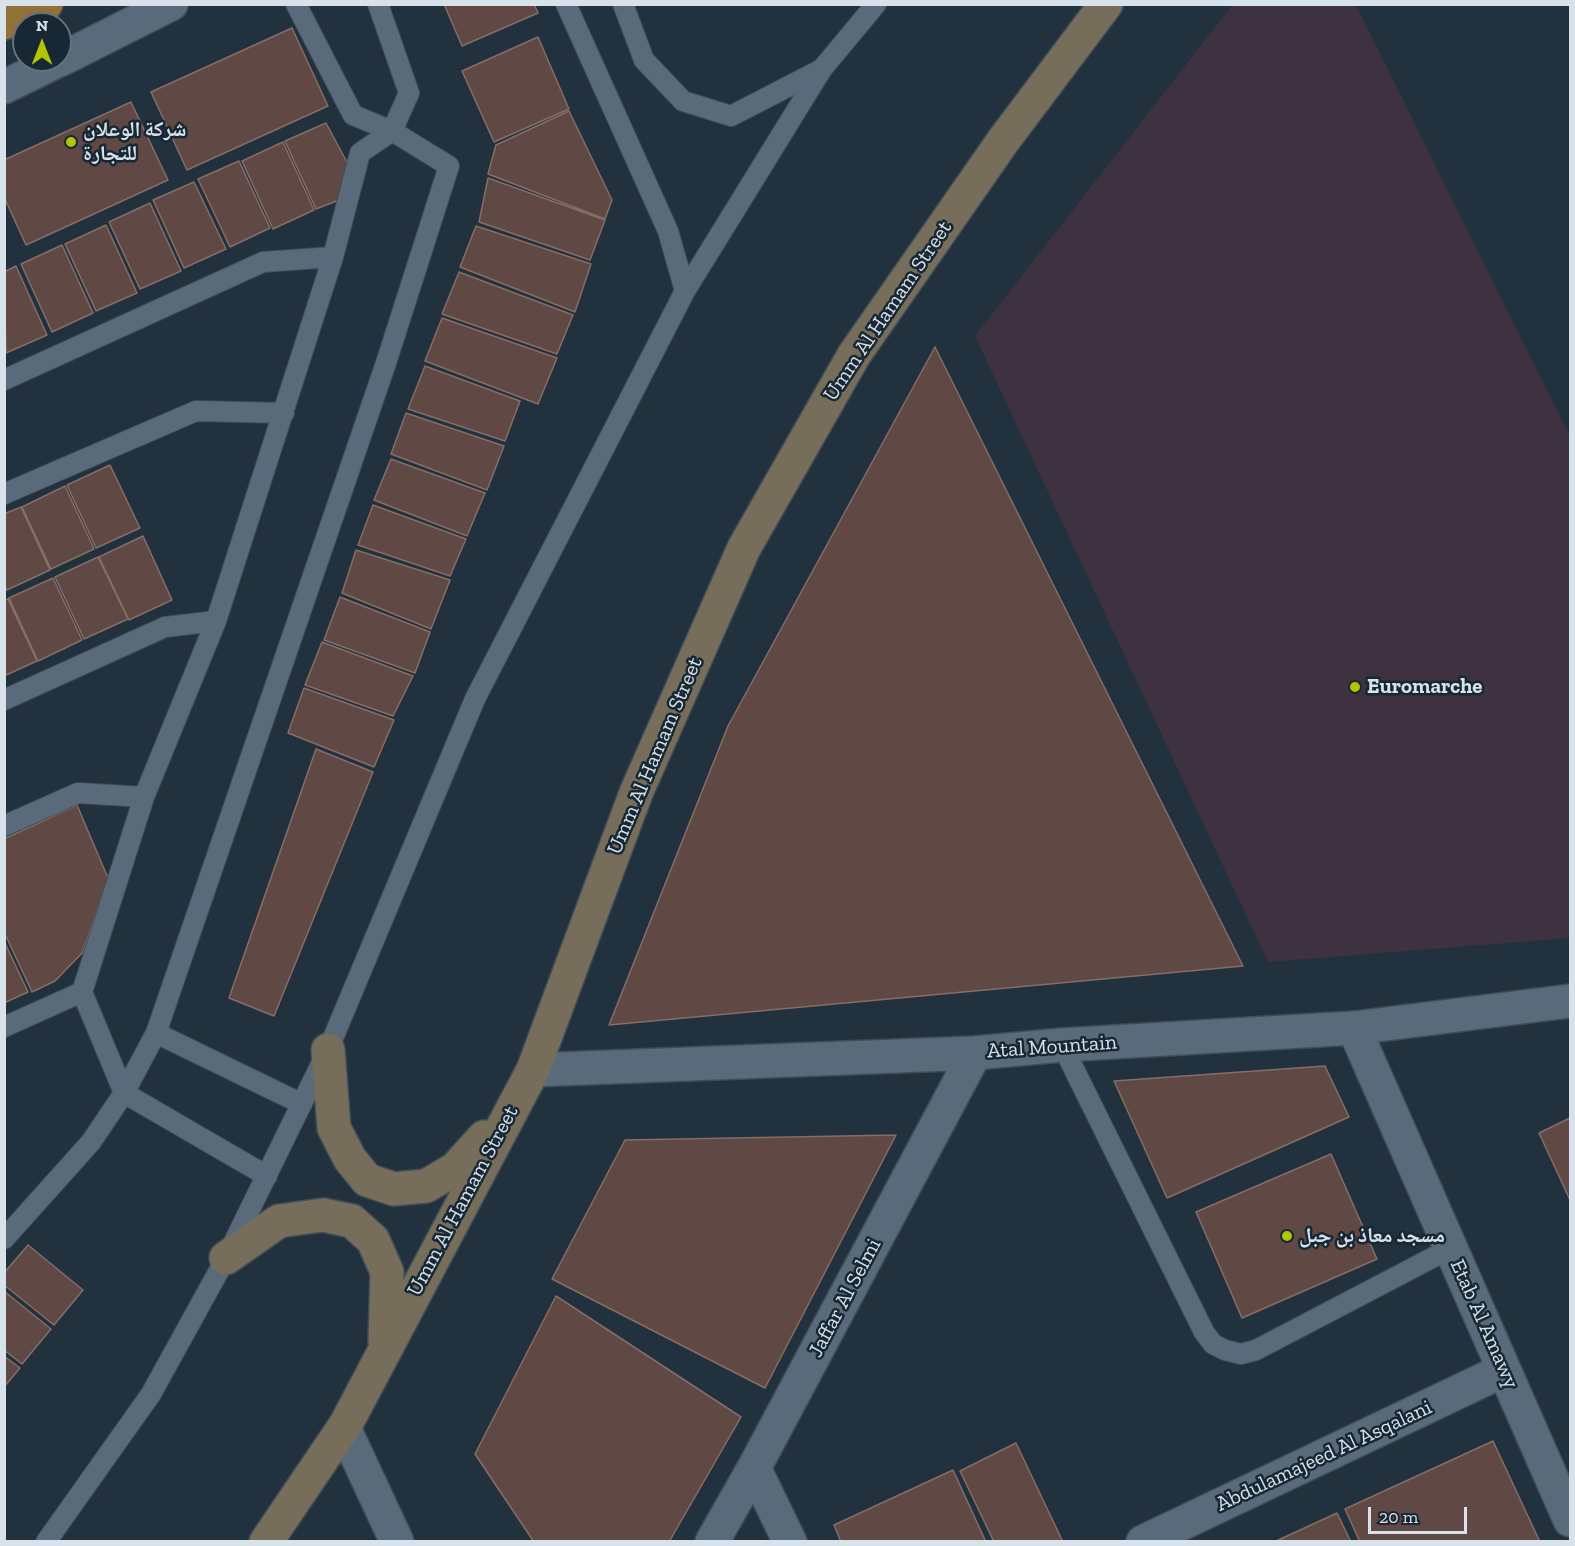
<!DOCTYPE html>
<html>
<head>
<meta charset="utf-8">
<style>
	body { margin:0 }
	#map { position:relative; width:1575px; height:1546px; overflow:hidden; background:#21313e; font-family:"Zilla Slab",serif }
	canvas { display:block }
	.frame { position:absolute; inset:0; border:6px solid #d7e2ea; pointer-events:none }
	.north { position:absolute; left:12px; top:12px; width:60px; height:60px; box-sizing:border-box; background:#172734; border:2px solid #64727d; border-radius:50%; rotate:0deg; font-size:16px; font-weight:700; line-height:24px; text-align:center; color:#d7e2ea }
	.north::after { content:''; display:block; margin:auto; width:21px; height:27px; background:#b1c500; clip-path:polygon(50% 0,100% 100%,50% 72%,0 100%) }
	.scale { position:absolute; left:1368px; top:1507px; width:99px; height:27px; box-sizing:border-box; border:3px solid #d7e2ea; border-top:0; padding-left:8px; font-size:18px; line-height:21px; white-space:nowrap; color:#d7e2ea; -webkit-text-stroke:4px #172734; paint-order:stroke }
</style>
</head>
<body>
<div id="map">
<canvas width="1575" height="1546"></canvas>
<div class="frame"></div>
<div class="north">N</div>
<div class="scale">20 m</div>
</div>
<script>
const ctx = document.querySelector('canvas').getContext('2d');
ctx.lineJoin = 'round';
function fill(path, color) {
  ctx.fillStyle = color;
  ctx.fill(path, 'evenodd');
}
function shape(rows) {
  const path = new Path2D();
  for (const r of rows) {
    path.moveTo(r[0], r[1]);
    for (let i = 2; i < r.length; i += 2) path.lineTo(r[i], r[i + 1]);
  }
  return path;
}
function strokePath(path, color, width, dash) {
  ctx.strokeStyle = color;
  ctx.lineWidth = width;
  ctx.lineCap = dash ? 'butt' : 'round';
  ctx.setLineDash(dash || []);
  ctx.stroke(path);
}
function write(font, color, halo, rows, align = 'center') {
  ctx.font = font + ' "Zilla Slab","Noto Naskh Arabic",serif';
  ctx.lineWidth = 5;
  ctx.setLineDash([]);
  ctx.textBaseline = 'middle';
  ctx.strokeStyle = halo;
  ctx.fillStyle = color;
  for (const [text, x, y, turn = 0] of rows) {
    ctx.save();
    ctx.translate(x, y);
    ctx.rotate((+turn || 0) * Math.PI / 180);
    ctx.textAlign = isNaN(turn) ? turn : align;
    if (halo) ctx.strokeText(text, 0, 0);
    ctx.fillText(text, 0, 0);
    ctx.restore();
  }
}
fill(shape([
	[1233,4,1356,5,1570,437,1570,938,1268,962,975,336]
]), '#3e3240');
const building = shape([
	[444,4,534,4,538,13,462,46,444,4],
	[292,28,328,106,187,170,151,92,292,28],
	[538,37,569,109,494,142,462,71,538,37],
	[131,102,168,180,26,245,4,197,4,160,131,102],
	[569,111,612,200,605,219,488,174,496,145,569,111],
	[326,123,349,166,339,200,316,209,285,141,326,123],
	[283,142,314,210,273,229,242,161,283,142],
	[239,161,270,228,230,247,198,179,239,161],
	[488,178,605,220,590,260,479,222,488,178],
	[194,182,226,249,184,268,153,200,194,182],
	[150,203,181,271,140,289,109,222,150,203],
	[106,225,137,293,96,311,65,244,106,225],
	[476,226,591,264,575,312,460,267,476,226],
	[62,245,93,313,52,332,21,264,62,245],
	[16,266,47,335,6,353,4,272,16,266],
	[459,272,573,315,557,354,442,314,459,272],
	[442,318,557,358,538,404,425,361,442,318],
	[935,347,1243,966,609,1025,728,726,935,347],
	[425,366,520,401,505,441,408,409,425,366],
	[406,413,504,446,487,490,391,454,406,413],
	[391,459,485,493,467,536,374,500,391,459],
	[110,465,140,528,96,548,67,485,110,465],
	[65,486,94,549,51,569,22,507,65,486],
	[373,505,466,539,450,576,358,545,373,505],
	[21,507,50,570,7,590,4,585,4,514,21,507],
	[143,536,172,600,129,620,99,557,143,536],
	[356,550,450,580,431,629,342,593,356,550],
	[98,557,128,619,84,639,55,577,98,557],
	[53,578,82,640,38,661,9,598,53,578],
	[340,597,430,632,415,673,324,640,340,597],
	[8,599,37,661,4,676,4,600,8,599],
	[322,642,413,676,393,716,305,685,322,642],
	[304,688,394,720,374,767,288,733,304,688],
	[316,749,373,772,274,1016,229,998,316,749],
	[77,805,108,878,83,952,55,981,32,992,4,932,4,839,77,805],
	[4,941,28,992,4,1003,4,941],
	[1325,1066,1349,1117,1167,1198,1114,1081,1325,1066],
	[1570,1118,1570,1200,1539,1133,1570,1118],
	[896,1135,765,1388,552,1279,625,1140,896,1135],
	[1331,1154,1377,1259,1242,1318,1196,1212,1331,1154],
	[28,1245,83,1290,54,1325,4,1285,4,1273,28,1245],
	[4,1291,51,1329,22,1364,4,1350,4,1291],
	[556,1296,741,1417,669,1542,534,1542,475,1454,556,1296],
	[4,1356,20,1368,4,1387,4,1356],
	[1493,1441,1540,1542,1360,1542,1345,1509,1493,1441],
	[1016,1443,1063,1542,994,1542,960,1471,1016,1443],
	[953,1470,986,1542,841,1542,834,1525,953,1470],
	[1337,1513,1351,1542,1274,1542,1337,1513]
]);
fill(building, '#604944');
strokePath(building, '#866d68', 1.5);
const service = shape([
	[566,4,668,231,685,291],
	[623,4,644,60,683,101,731,116,822,69],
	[4,380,263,262,333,257],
	[4,494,196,411,284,413],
	[4,700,165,627,216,621],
	[4,826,78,793,144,797],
	[82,992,124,1093,267,1176],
	[4,1027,82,992,144,797,216,621,333,257,360,153,392,131,409,93,378,4],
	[156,1033,302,1104],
	[1062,1045,1204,1332,1213,1344,1225,1350,1241,1354,1256,1350,1451,1248],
	[4,1239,91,1142,124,1093,156,1033,386,363,449,166,392,131,353,115,296,4],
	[46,1542,151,1394,226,1258,328,1050,475,699,685,291,822,69,876,4]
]);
const minor = shape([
	[1354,1028,1570,1520],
	[533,1070,975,1053,1062,1045,1354,1028,1570,1001],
	[344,1428,397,1542],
	[754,1468,790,1542],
	[712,1542,754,1468,975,1053],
	[1143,1542,1504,1370]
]);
const tertiary = shape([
	[60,60,171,4],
	[4,87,59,60]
]);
const secondary = shape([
	[328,1050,334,1128,350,1159,367,1180,394,1189,426,1186,455,1169,484,1137],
	[226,1258,279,1221,323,1215,352,1221,373,1240,387,1272,385,1341],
	[266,1542,346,1424,533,1070,636,793,744,548,854,355,1003,141,1106,4]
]);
const primary = shape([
	[4,23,46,4]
]);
strokePath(service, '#3f4d58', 22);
strokePath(minor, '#3f4d58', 36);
strokePath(tertiary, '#3f4d58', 36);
strokePath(secondary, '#3f4d58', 36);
strokePath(primary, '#3f4d58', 36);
strokePath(service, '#596b7a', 20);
strokePath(minor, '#596b7a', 33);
strokePath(tertiary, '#596b7a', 33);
strokePath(secondary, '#766d5a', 33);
strokePath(primary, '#936f39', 33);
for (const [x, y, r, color] of [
	[71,142,6,"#b1c500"],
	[1355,687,6,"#b1c500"],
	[1287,1236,6,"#b1c500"]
]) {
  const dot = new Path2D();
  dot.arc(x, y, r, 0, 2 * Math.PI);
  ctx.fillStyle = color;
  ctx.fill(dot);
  strokePath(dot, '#172734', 2);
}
write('bold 21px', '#d7e2ea', '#172734', [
	["شركة الوعلان",83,130],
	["للتجارة",83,154],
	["Euromarche",1367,687],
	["مسجد معاذ بن جبل",1299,1236]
], 'left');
write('21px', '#d7e2ea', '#172734', [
	["Umm Al Hamam Street",888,311,-56],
	["Umm Al Hamam Street",655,756,-67],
	["Atal Mountain",1052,1047,-4],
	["Umm Al Hamam Street",463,1201,-62],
	["Jaffar Al Selmi",845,1298,-62],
	["Etab Al Amawy",1484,1324,66],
	["Abdulamajeed Al Asqalani",1324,1456,-25]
]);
</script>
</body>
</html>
